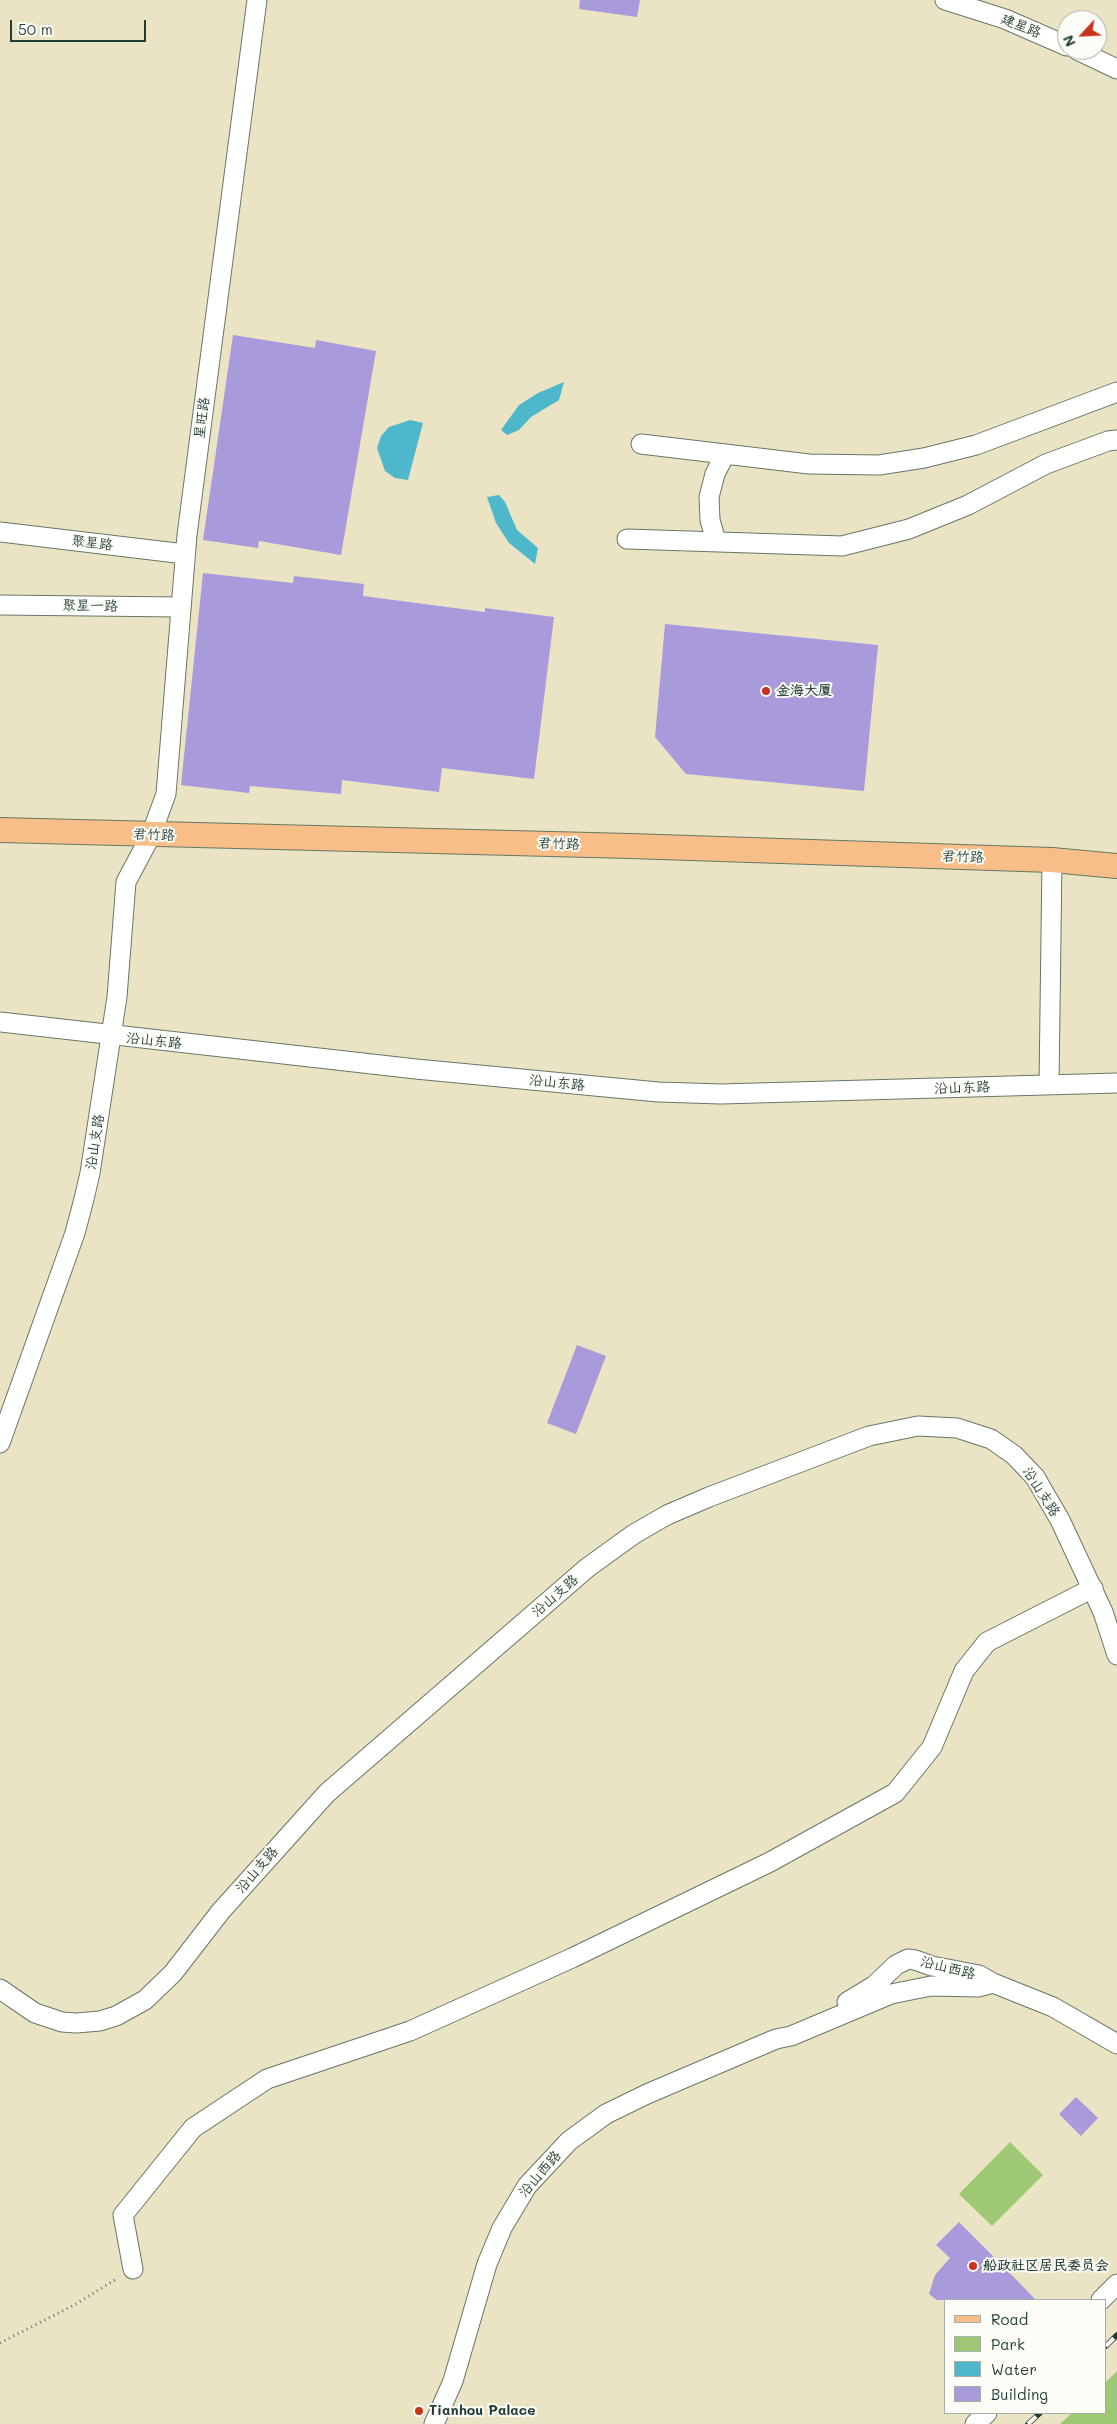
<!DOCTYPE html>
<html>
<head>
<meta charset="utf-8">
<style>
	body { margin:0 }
	#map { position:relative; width:1117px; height:2424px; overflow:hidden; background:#eae4c4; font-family:Mali,sans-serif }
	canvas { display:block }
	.legend { position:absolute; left:944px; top:2299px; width:162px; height:115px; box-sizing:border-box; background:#fdfcf7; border:1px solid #a4b0a9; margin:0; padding:6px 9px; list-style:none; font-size:15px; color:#1f3d34 }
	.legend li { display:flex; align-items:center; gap:10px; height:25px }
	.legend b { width:25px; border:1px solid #a4b0a9 }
	.north { position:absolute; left:1057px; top:10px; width:50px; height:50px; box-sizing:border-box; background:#fdfcf7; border:1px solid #a4b0a9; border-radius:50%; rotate:245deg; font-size:14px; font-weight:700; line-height:20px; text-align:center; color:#1f3d34 }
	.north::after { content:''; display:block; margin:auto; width:18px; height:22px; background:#c8321e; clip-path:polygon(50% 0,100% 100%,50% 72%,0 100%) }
	.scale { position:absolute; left:10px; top:20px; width:136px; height:22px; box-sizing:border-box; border:2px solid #1f3d34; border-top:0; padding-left:6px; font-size:15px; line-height:18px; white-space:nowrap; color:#1f3d34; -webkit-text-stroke:4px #fdfcf7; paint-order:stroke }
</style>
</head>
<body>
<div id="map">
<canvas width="1117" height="2424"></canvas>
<ul class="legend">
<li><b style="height:6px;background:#f7be88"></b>Road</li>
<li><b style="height:14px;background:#9fc874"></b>Park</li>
<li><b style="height:14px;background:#4eb7cc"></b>Water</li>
<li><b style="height:14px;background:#a99adc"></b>Building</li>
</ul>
<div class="north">N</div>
<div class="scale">50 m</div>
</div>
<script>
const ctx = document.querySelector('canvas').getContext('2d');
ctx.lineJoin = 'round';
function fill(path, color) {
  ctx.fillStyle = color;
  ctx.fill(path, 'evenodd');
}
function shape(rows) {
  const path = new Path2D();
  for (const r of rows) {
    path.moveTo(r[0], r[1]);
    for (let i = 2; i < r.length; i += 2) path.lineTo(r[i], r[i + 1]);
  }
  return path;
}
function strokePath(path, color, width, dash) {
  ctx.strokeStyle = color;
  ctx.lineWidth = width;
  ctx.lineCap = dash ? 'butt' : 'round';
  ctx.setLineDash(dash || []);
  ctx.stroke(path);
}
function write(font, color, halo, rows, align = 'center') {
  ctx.font = font + ' Mali,"LXGW WenKai TC",sans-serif';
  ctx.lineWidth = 4;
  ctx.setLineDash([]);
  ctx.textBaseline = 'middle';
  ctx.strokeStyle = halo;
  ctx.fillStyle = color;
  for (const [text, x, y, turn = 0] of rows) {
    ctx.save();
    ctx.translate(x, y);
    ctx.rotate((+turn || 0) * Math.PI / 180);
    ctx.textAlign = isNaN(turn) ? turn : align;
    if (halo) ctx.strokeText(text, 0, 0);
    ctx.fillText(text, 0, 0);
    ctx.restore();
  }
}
fill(shape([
	[1010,2142,1043,2175,992,2226,959,2194],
	[1117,2371,1117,2424,1060,2424,1072,2413,1106,2413,1106,2382]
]), '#9fc874');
fill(shape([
	[564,382,559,400,531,417,519,430,507,435,501,430,519,405,538,393],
	[410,420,423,423,408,480,395,478,385,471,377,448,381,436,389,427],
	[499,495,505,502,517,530,538,548,535,564,509,543,496,523,487,497]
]), '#4eb7cc');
fill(shape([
	[580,0,640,0,637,17,579,9],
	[233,335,315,348,316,340,376,351,341,555,259,541,258,548,203,540],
	[203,573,293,583,294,576,364,584,363,596,485,612,485,608,554,617,534,779,442,768,439,792,342,780,341,794,250,786,249,793,181,785],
	[665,624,878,645,864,791,686,774,655,737],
	[577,1345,606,1356,576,1434,547,1423],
	[1076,2097,1098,2118,1081,2136,1059,2114],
	[959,2222,994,2257,1036,2300,937,2300,929,2294,935,2275,950,2258,936,2245]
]), '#a99adc');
const minor = shape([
	[945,0,1005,19,1067,46],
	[1077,50,1117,69],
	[641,444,809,464,879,465,924,458,976,445,1117,392],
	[0,532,185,554],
	[627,539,842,546,909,529,968,505,1046,464,1108,441,1117,440],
	[716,541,710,520,709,497,715,474,725,454],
	[0,605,180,607],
	[0,1022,416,1069,658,1092,721,1094,1117,1083],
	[1049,1085,1052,860],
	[0,1443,75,1233,84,1199,90,1173,117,997,126,882,151,835,166,794,187,535,257,0],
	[0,1989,35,2013,62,2022,76,2023,100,2021,116,2016,145,2000,173,1973,221,1911,327,1793,587,1568,634,1534,667,1515,709,1497,869,1436,918,1426,957,1428,991,1439,1014,1455,1035,1477,1060,1520,1103,1612,1117,1655],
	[847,2002,875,1985,896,1965,908,1959,915,1960,932,1966,979,1975,993,1983,1053,2007,1117,2044],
	[133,2269,123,2215,193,2128,267,2079,410,2031,572,1958,770,1862,895,1793,932,1747,964,1671,987,1642,1093,1588],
	[1101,2300,1117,2284],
	[434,2424,453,2381,487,2264,502,2228,527,2186,569,2141,606,2114,647,2094,776,2039,791,2036,891,1994,931,1986,978,1987,993,1983],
	[975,2424,987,2413]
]);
const major = shape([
	[0,830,630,846,1052,860,1117,866]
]);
strokePath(minor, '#676', 21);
strokePath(major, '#676', 26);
strokePath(shape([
	[0,2343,76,2304,118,2278]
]), '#676', 3, [1, 4]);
strokePath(minor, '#fff', 19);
strokePath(major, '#f7be88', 24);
const rail = shape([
	[1106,2346,1117,2335],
	[1028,2424,1040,2413]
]);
strokePath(rail, '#1f3d34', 5.5);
strokePath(rail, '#fdfcf7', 4, [11]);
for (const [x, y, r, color] of [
	[766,691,5,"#c8321e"],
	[973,2266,5,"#c8321e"],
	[419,2411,5,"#c8321e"]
]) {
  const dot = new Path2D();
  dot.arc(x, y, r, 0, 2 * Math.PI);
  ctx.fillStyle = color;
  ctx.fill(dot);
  strokePath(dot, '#fdfcf7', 2);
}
write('14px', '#1f3d34', '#fdfcf7', [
	["建星路",1021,26,22],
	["星旺路",202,418,-83],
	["聚星路",92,543,7],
	["聚星一路",90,606,1],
	["君竹路",154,835,2],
	["君竹路",559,844,2],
	["君竹路",963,857,2],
	["沿山东路",154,1041,6],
	["沿山东路",557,1083,6],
	["沿山东路",962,1088,-2],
	["沿山支路",95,1142,-81],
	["沿山支路",1041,1492,57],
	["沿山支路",555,1596,-41],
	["沿山支路",257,1870,-49],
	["沿山西路",948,1968,14],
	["沿山西路",540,2174,-49]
]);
write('bold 14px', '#1f3d34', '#fdfcf7', [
	["金海大厦",776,691],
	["船政社区居民委员会",983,2266],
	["Tianhou Palace",429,2411]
], 'left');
</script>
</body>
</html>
